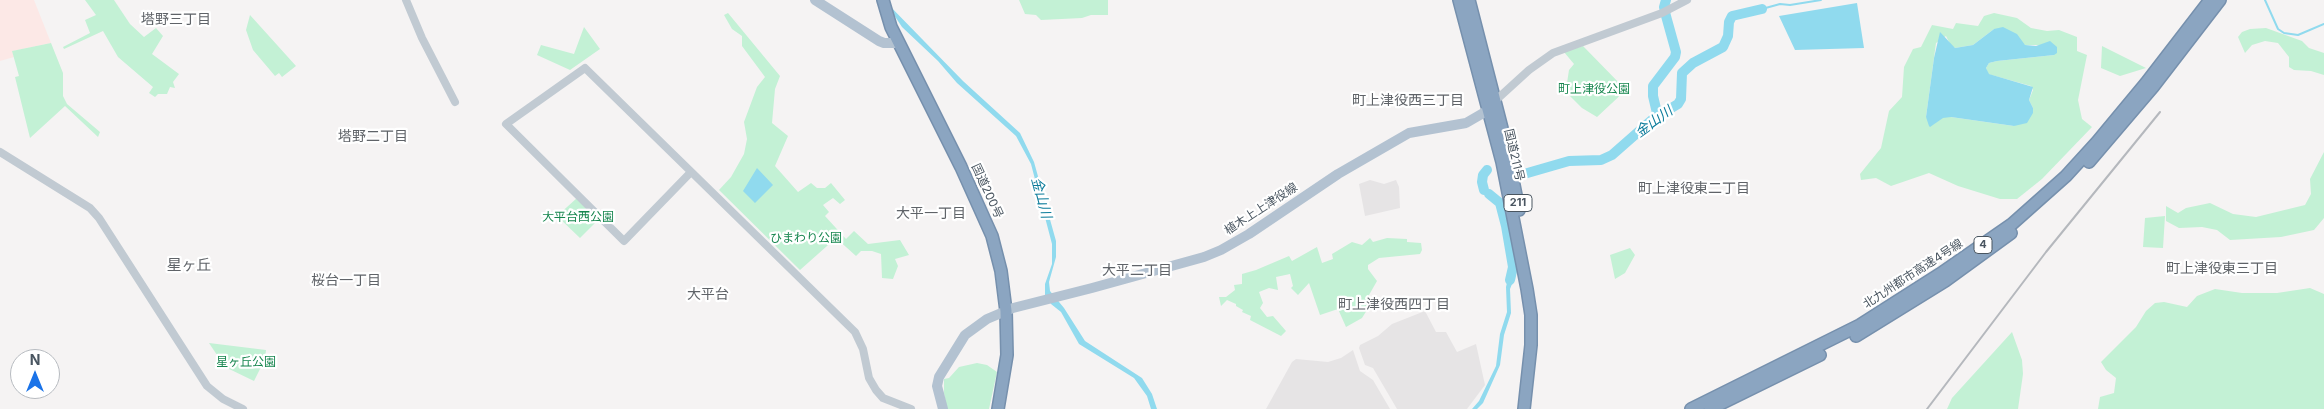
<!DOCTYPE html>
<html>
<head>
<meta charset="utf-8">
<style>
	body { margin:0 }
	#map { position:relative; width:2324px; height:409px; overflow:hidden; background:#f5f3f3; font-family:Inter,sans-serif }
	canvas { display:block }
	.north { position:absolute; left:10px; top:349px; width:50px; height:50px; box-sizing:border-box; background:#fff; border:1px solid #b7bbc0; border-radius:50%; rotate:0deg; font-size:14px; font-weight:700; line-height:20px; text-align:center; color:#4a5661 }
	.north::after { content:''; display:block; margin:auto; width:18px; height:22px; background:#1a73e8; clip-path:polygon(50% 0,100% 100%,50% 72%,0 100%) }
</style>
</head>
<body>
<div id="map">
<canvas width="2324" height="409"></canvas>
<div class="north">N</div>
</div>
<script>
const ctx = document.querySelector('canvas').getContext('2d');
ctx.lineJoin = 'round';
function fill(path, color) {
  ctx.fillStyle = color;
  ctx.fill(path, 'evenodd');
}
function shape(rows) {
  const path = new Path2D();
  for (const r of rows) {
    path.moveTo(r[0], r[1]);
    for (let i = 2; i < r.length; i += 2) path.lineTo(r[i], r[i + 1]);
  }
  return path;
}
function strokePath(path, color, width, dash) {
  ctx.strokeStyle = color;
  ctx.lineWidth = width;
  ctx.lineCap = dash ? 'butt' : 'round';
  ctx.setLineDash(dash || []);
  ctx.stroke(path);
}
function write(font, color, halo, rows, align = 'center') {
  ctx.font = font + ' Inter,"Noto Sans JP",sans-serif';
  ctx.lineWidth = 4.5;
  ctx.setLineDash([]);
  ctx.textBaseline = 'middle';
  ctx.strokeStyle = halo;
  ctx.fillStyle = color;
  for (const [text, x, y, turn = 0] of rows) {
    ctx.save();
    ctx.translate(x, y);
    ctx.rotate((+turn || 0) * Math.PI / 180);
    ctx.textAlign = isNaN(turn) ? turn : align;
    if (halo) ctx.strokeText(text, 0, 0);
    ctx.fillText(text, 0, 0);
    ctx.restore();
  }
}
fill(shape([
	[1370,180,1384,184,1396,180,1399,187,1400,208,1365,216,1359,184],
	[1425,311,1436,332,1446,332,1457,352,1476,344,1485,385,1467,409,1397,409,1373,368,1365,365,1359,348,1360,345,1378,336,1392,324],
	[1353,350,1360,371,1373,380,1390,409,1266,409,1292,362,1296,359,1328,362,1341,358]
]), '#e6e4e5');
fill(shape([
	[0,0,34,0,51,43,13,51,14,57,0,61]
]), '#fce8e6');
fill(shape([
	[85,0,114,0,130,24,144,37,156,28,163,36,152,54,179,74,173,82,175,88,170,87,167,94,158,94,155,97,149,93,153,87,118,57,103,31,64,49,63,47,90,33,85,20,96,15],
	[1019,0,1108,0,1108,15,1091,15,1082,18,1041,20,1036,15,1025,14],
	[728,13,780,76,775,89,772,123,788,136,775,166,798,192,811,183,817,188,825,188,831,183,845,200,840,204,833,198,823,205,829,212,825,216,846,239,854,231,868,244,900,240,909,255,895,259,898,266,893,279,882,278,881,254,872,251,861,251,856,256,836,238,800,270,719,190,731,177,744,154,747,139,744,122,757,87,765,77,742,46,742,36,732,29,724,15],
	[1994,13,2017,18,2031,28,2047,31,2059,30,2077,37,2077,51,2087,55,2078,100,2082,119,2092,127,2042,179,2017,199,2000,199,1958,186,1929,173,1891,186,1876,178,1861,180,1860,174,1881,148,1889,111,1902,97,1904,67,1913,49,1921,47,1932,25,1953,29,1956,23,1978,26,1984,16],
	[1994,29,2025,45,2040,45,2054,55,1997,61,1989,63,1986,68,1988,74,2031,86,2033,90,2029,100,2033,108,2014,126,1951,117,1943,117,1933,124,1926,117,1936,43,1946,36,1951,46,1955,48,1973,45],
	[250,15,296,66,282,77,279,73,275,76,253,50,246,30],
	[584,27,600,49,570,70,537,55,541,45,574,54],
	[2266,28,2302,41,2309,48,2324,53,2324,75,2311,71,2294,70,2289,67,2289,57,2278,43,2265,41,2252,45,2245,53,2238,37,2242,32,2250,29],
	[51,43,63,73,63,96,67,104,100,132,98,137,65,106,30,138,15,77,19,76,12,51],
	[1583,46,1626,90,1597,117,1582,108,1568,94,1560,92,1567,83,1569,70,1574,64,1564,52],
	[2102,46,2146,68,2120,76,2101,68],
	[2324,152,2324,218,2314,230,2281,237,2230,240,2217,230,2202,227,2179,228,2166,221,2166,206,2178,213,2186,208,2210,203,2233,214,2256,217,2305,205,2311,194,2310,179],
	[577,198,599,219,580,238,557,216],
	[2165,216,2163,248,2143,247,2145,218],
	[1370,238,1373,242,1387,238,1407,239,1407,242,1421,243,1422,250,1420,254,1379,258,1368,265,1368,269,1377,281,1369,295,1367,310,1362,318,1346,327,1338,309,1320,315,1309,283,1298,295,1291,288,1293,286,1290,274,1276,277,1278,290,1269,288,1259,292,1263,303,1260,308,1267,317,1273,316,1286,331,1281,336,1250,320,1251,316,1242,312,1243,310,1236,306,1236,304,1227,300,1221,306,1219,297,1226,297,1235,290,1234,285,1242,284,1242,274,1256,270,1289,256,1292,261,1317,247,1322,263,1333,259,1332,254,1352,242,1362,245],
	[1630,248,1635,255,1625,273,1615,279,1610,255],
	[2310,288,2324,294,2324,409,2098,409,2100,397,2114,393,2116,378,2106,370,2101,362,2136,327,2146,311,2155,303,2164,302,2187,307,2197,296,2215,289,2242,293,2277,293],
	[2012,332,2022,360,2023,374,2018,409,1947,409,1952,398],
	[209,343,266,350,265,359,254,381,225,367],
	[977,363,987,365,997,372,989,409,947,409,944,393,944,379,949,378,959,367]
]), '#c3f1d5');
fill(shape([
	[884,0,963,81,1020,133,1034,162,1056,241,1056,257,1049,282,1050,291,1064,308,1085,341,1142,378,1152,394,1157,409,1151,409,1147,396,1134,378,1079,344,1061,312,1051,304,1045,296,1045,284,1052,264,1052,244,1031,164,1016,136,957,83,938,61,902,27],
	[1857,3,1864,48,1795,50,1779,16],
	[2003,27,2017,34,2025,45,2036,46,2050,41,2057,47,2057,53,2054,55,1997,61,1989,63,1986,68,1989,74,2033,87,2029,100,2033,108,2033,113,2027,123,2014,126,1951,117,1943,118,1930,127,1929,126,1926,117,1934,58,1940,32,1955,48,1973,45,1994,29],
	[757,168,773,185,755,203,743,191],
	[1511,265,1516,274,1510,289,1511,313,1504,335,1500,365,1483,403,1477,409,1472,409,1479,401,1496,366,1500,334,1507,312,1506,287]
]), '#90daee');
strokePath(shape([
	[2265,0,2278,29,2284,33,2298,35,2324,24],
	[1762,9,1780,4,1790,5,1821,0]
]), '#90daee', 2);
strokePath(shape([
	[1658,117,1653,96,1653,86,1675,57,1676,52,1666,16,1664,7,1666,0],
	[1524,174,1569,161,1601,160,1612,155,1653,119,1678,104,1681,99,1682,73,1693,63,1723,47,1728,36,1729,22,1732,16,1762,9],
	[1484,190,1482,182,1483,175,1487,170],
	[1489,194,1500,203,1506,226,1513,267,1510,280]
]), '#90daee', 10);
const highway = shape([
	[883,0,891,27,961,167,992,236,1001,271,1006,311,1007,355,998,409],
	[1459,0,1502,162,1527,289,1531,315,1531,345,1524,409],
	[1469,0,1505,140,1519,210],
	[2089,162,2153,87,2220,0],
	[1856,336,1945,281,2011,233],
	[1691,409,1860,325,1940,274,2012,224,2066,176,2097,142,2146,83,2210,0],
	[1710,409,1820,355]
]);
strokePath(highway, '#7690ad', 14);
strokePath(shape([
	[406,0,422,38,455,102],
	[1495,101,1529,70,1553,53,1662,13,1687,0],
	[0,152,90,208,99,218,207,386,223,399,243,409],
	[691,172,624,241,506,124,585,68,855,332,863,349,869,378,876,390,883,398,911,409]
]), '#c1cad2', 8);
strokePath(shape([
	[815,0,879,41,884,43,898,43],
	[943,409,937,386,939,377,965,335,987,319,1013,308,1092,288,1204,257,1221,250,1249,234,1338,174,1409,133,1466,123,1485,112,1492,103]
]), '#b3c2d1', 10);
strokePath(highway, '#8ba5c1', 11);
strokePath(shape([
	[1927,409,2046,252,2160,112]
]), '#b5b8bd', 2);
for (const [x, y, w] of [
	[1518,203,28],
	[1983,245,18]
]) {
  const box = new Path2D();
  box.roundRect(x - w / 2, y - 8.5, w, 17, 4);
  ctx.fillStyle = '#fff';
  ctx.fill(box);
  strokePath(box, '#4a5661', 1);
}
write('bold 11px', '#4a5661', null, [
	["211",1518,203],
	["4",1983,245]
]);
write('12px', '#17864f', '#fff', [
	["町上津役公園",1594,89],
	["大平台西公園",578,217],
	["ひまわり公園",806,238],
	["星ヶ丘公園",246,362]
]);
write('12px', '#4a5661', '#fff', [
	["国道211号",1514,155,77],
	["国道200号",987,191,65],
	["植木上上津役線",1261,209,-33],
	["北九州都市高速4号線",1913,274,-33]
]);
write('14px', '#5f6368', '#fff', [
	["塔野三丁目",176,20],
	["町上津役西三丁目",1408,101],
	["塔野二丁目",373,137],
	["町上津役東二丁目",1694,189],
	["大平一丁目",931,214],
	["町上津役東三丁目",2222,269],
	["大平二丁目",1137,271],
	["桜台一丁目",346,281],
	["大平台",708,295],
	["町上津役西四丁目",1394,305]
]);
write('italic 14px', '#0c7c9b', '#fff', [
	["金山川",1654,122,-36],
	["金山川",1041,198,75]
]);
write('15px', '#5f6368', '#fff', [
	["星ヶ丘",189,265]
]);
</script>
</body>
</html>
